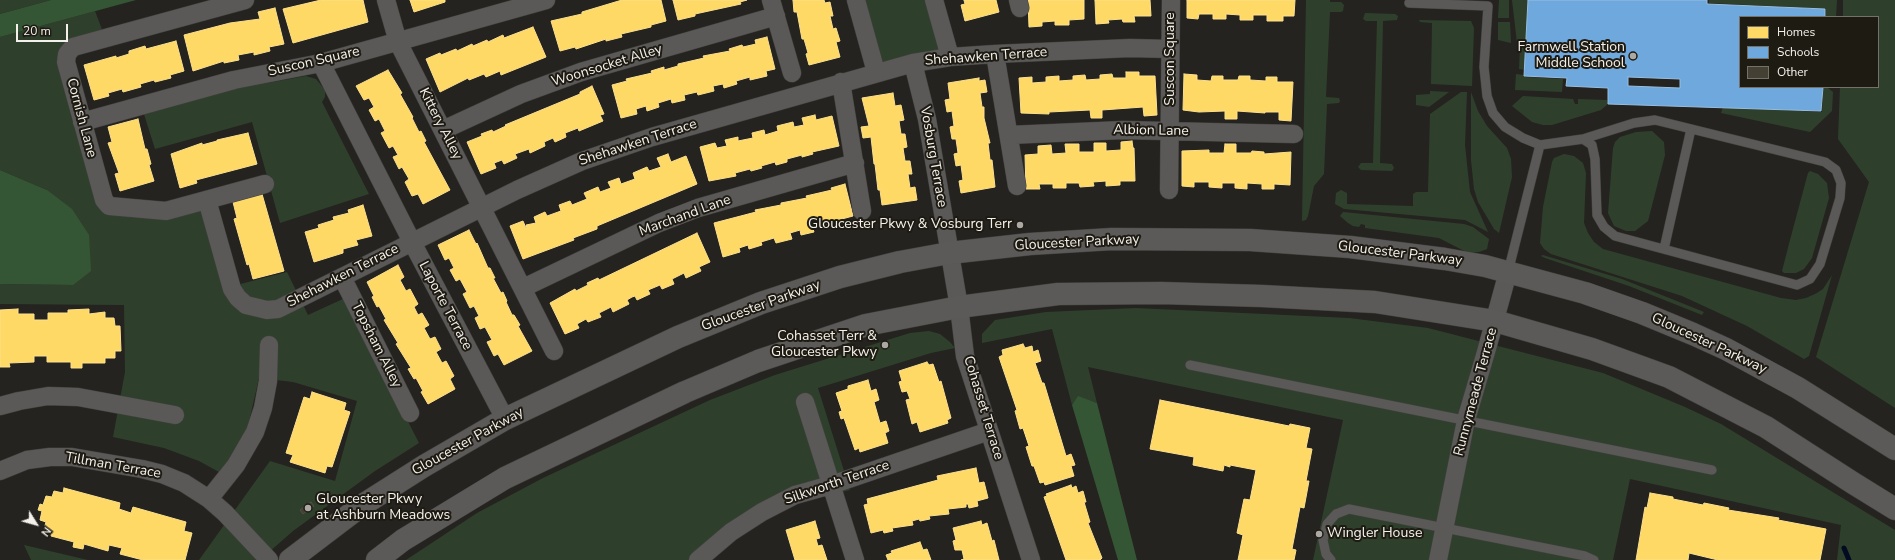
<!DOCTYPE html>
<html>
<head>
<meta charset="utf-8">
<style>
	body { margin:0 }
	#map { position:relative; width:1895px; height:560px; overflow:hidden; background:#25231f; font-family:"Nunito Sans",sans-serif }
	canvas { display:block }
	.legend { position:absolute; left:1739px; top:16px; width:140px; height:72px; box-sizing:border-box; background:#1e1b13; border:1px solid #74716a; margin:0; padding:5px 7px; list-style:none; font-size:12px; color:#f4f1ec }
	.legend li { display:flex; align-items:center; gap:8px; height:20px }
	.legend b { width:20px; border:1px solid #74716a }
	.north { position:absolute; left:16px; top:504px; width:40px; height:40px; -webkit-text-stroke:3px #1e1b13; paint-order:stroke; rotate:127deg; font-size:11px; font-weight:700; line-height:16px; text-align:center; color:#f4f1ec }
	.north::after { content:''; display:block; margin:auto; width:14px; height:18px; background:#f4f1ec; clip-path:polygon(50% 0,100% 100%,50% 72%,0 100%) }
	.scale { position:absolute; left:16px; top:24px; width:52px; height:18px; box-sizing:border-box; border:2px solid #f4f1ec; border-top:0; padding-left:5px; font-size:12px; line-height:14px; white-space:nowrap; color:#f4f1ec; -webkit-text-stroke:3px #1e1b13; paint-order:stroke }
</style>
</head>
<body>
<div id="map">
<canvas width="1895" height="560"></canvas>
<ul class="legend">
<li><b style="height:11px;background:#ffd966"></b>Homes</li>
<li><b style="height:11px;background:#6fa8dc"></b>Schools</li>
<li><b style="height:11px;background:#454034"></b>Other</li>
</ul>
<div class="north">N</div>
<div class="scale">20 m</div>
</div>
<script>
const ctx = document.querySelector('canvas').getContext('2d');
ctx.lineJoin = 'round';
function fill(path, color) {
  ctx.fillStyle = color;
  ctx.fill(path, 'evenodd');
}
function shape(rows) {
  const path = new Path2D();
  for (const r of rows) {
    path.moveTo(r[0], r[1]);
    for (let i = 2; i < r.length; i += 2) path.lineTo(r[i], r[i + 1]);
  }
  return path;
}
function strokePath(path, color, width, dash) {
  ctx.strokeStyle = color;
  ctx.lineWidth = width;
  ctx.lineCap = dash ? 'butt' : 'round';
  ctx.setLineDash(dash || []);
  ctx.stroke(path);
}
function write(font, color, halo, rows, align = 'center') {
  ctx.font = font + ' "Nunito Sans",sans-serif';
  ctx.lineWidth = 4;
  ctx.setLineDash([]);
  ctx.textBaseline = 'middle';
  ctx.strokeStyle = halo;
  ctx.fillStyle = color;
  for (const [text, x, y, turn = 0] of rows) {
    ctx.save();
    ctx.translate(x, y);
    ctx.rotate((+turn || 0) * Math.PI / 180);
    ctx.textAlign = isNaN(turn) ? turn : align;
    if (halo) ctx.strokeText(text, 0, 0);
    ctx.fillText(text, 0, 0);
    ctx.restore();
  }
}
fill(shape([
	[0,0,51,0,0,14],
	[862,0,928,0,941,48,938,52,885,64,879,61],
	[1306,0,1330,0,1330,2,1341,2,1344,5,1343,11,1341,12,1330,12,1326,97,1339,98,1340,101,1339,103,1327,104,1324,174,1314,186,1308,216,1306,220,1302,221],
	[1499,0,1509,0,1509,18,1498,18],
	[1512,0,1528,0,1525,70,1519,69,1520,46,1517,43],
	[1709,0,1837,0,1836,17,1826,17,1826,9,1709,3],
	[1843,0,1895,0,1895,408,1816,357,1869,182,1838,139,1840,87,1878,87,1878,17,1843,17],
	[95,11,103,32,66,43,99,203,205,209,225,288,287,272,308,315,345,298,419,443,375,471,293,531,260,560,199,560,270,461,335,481,357,401,293,382,259,378,248,426,237,449,219,472,199,461,164,448,113,437,125,372,124,305,0,304,0,284,73,285,47,190,0,170,0,37],
	[1365,13,1395,14,1398,16,1397,20,1383,21,1380,163,1392,164,1394,168,1392,171,1361,170,1358,167,1361,163,1373,163,1377,21,1366,21,1363,19],
	[1419,20,1471,21,1474,28,1472,86,1431,84,1432,23,1420,22],
	[1498,22,1510,22,1511,43,1498,40],
	[1516,74,1524,75,1525,77,1563,79,1562,92,1515,90],
	[306,76,316,79,325,90,325,97,322,102,369,194,280,223,252,122,155,149,143,111,200,95],
	[1823,88,1828,88,1833,92,1832,111,1810,132,1721,113,1723,107,1822,112],
	[1430,91,1449,92,1429,107,1416,105,1416,95,1430,94],
	[1461,92,1467,92,1465,145,1470,192,1488,232,1465,220,1344,209,1335,204,1336,193,1341,190,1347,193,1347,204,1413,206,1413,194,1416,192,1428,192,1430,114],
	[1471,92,1478,111,1487,126,1507,148,1511,159,1512,177,1499,233,1494,229,1478,202,1474,189,1471,160],
	[1523,96,1573,99,1575,104,1578,104,1578,99,1607,100,1608,104,1601,110,1552,125,1543,125,1532,122,1512,106],
	[1652,131,1664,142,1665,155,1648,221,1635,231,1626,231,1614,226,1608,213,1613,148,1615,142,1620,137,1636,132],
	[1564,154,1574,156,1583,163,1586,173,1584,223,1588,233,1594,242,1603,249,1781,298,1796,300,1806,298,1817,293,1823,289,1832,275,1809,356,1804,359,1747,326,1682,296,1551,254,1544,249,1540,243,1543,207,1552,162,1554,158],
	[1810,171,1818,174,1827,183,1829,198,1812,258,1804,269,1796,273,1784,273,1782,271,1790,240,1808,173],
	[1343,212,1464,224,1473,227,1489,239,1487,249,1479,252,1468,253,1439,238,1365,228,1365,225,1361,224,1359,227,1353,226,1348,223,1340,216],
	[1543,255,1622,279,1704,312,1702,315,1629,286,1545,258,1541,256],
	[1136,308,1349,318,1428,328,1603,373,1685,407,1721,424,1895,530,1895,560,1837,560,1841,525,1630,479,1613,560,1313,560,1343,420,1088,367,1097,403,1078,397,1072,405,1052,329,982,343,982,334,995,320,1046,312],
	[929,331,940,334,950,342,955,348,931,353,818,388,850,490,804,501,758,522,711,560,406,560,477,513,543,478,710,400,775,375,910,333],
	[24,545,88,560,31,560]
]), '#2e402c');
fill(shape([
	[51,0,136,0,0,37,0,14],
	[0,170,47,190,72,209,89,235,91,271,73,285,0,284],
	[1078,396,1097,403,1137,560,1118,560,1072,405]
]), '#355634');
const homes = shape([
	[321,0,363,0,368,22,293,43,283,9,321,0],
	[410,0,445,0,445,2,414,12,410,0],
	[622,0,661,0,666,21,651,25,651,27,621,34,622,37,606,41,606,39,576,49,575,47,560,51,551,21,582,14,582,12,622,0],
	[673,0,747,0,740,2,741,4,695,14,695,16,678,20,673,0],
	[793,0,824,0,825,3,830,2,833,16,830,16,833,29,836,28,840,41,836,42,840,57,809,65,806,54,808,53,804,39,802,39,797,12,794,12,793,0],
	[964,0,996,0,999,12,965,21,961,5,965,4,964,0],
	[1028,0,1084,0,1084,19,1069,20,1069,25,1055,25,1055,21,1042,22,1042,26,1029,27,1028,0],
	[1095,0,1150,0,1151,16,1134,16,1135,22,1123,22,1122,19,1108,20,1109,23,1096,24,1095,0],
	[1187,0,1295,0,1294,16,1283,16,1283,21,1267,21,1267,15,1253,15,1253,20,1240,20,1240,15,1226,14,1226,19,1213,19,1213,14,1199,14,1198,19,1187,18,1187,0],
	[275,8,284,44,269,47,270,51,254,55,254,52,238,55,239,60,224,63,224,61,193,71,184,35,230,23,260,19,258,12,275,8],
	[533,27,546,57,501,75,500,71,486,77,484,74,469,80,468,78,440,92,426,59,440,53,441,55,456,49,457,51,472,44,473,46,487,40,488,42,503,35,504,38,533,27],
	[767,37,775,69,766,71,767,76,750,80,750,77,736,81,737,84,724,88,723,84,713,86,714,91,698,95,697,92,684,95,685,100,672,103,671,99,658,103,659,107,647,111,646,106,636,109,637,114,621,118,612,85,627,81,626,79,652,73,651,71,664,67,664,70,678,66,678,64,704,58,703,56,730,51,729,49,742,45,743,47,756,44,755,40,767,37],
	[176,41,184,71,170,75,171,78,155,82,154,80,140,84,141,87,123,92,122,89,108,93,109,96,94,100,84,65,116,56,116,58,129,54,129,51,145,46,146,49,176,41],
	[388,70,402,93,400,94,413,117,412,118,419,132,421,131,426,141,424,142,450,190,423,204,418,194,412,196,405,182,409,179,402,167,399,169,393,157,398,155,393,146,389,148,381,133,385,131,379,119,375,121,369,110,374,107,369,98,364,100,356,86,388,70],
	[1126,72,1139,72,1139,76,1155,76,1157,115,1144,116,1143,107,1102,110,1102,118,1091,118,1090,110,1049,112,1049,114,1021,113,1019,78,1032,77,1032,83,1046,82,1046,77,1059,76,1059,81,1073,80,1073,76,1085,75,1086,80,1100,79,1100,75,1112,74,1113,78,1126,78,1126,72],
	[1184,74,1197,75,1197,80,1211,81,1212,76,1223,76,1223,80,1238,80,1239,76,1250,76,1250,80,1266,81,1266,77,1277,77,1277,82,1293,82,1291,121,1279,120,1279,112,1265,112,1265,113,1237,111,1237,119,1225,119,1225,111,1199,112,1183,110,1184,74],
	[979,78,979,81,985,80,987,92,980,93,982,107,984,107,984,118,990,143,988,143,990,160,992,160,995,187,961,193,959,181,963,180,961,165,956,166,954,154,958,153,956,139,952,139,950,127,954,126,952,111,947,112,945,100,950,99,948,83,979,78],
	[592,86,604,114,600,115,603,121,579,131,578,128,565,133,566,137,555,142,553,138,544,142,545,146,530,153,529,149,515,154,517,158,504,164,502,160,494,163,496,168,481,174,467,142,482,136,481,134,492,130,493,132,506,126,505,125,580,94,580,92,592,86],
	[893,93,895,106,901,105,904,120,899,121,901,134,905,134,907,147,903,148,905,161,910,161,912,174,908,174,910,188,915,187,917,200,882,205,880,190,878,190,875,164,874,164,871,137,863,138,861,127,869,126,862,98,893,93],
	[815,115,816,120,832,116,839,146,812,152,813,154,802,157,802,155,787,159,787,162,776,165,775,162,761,166,762,168,751,171,750,169,735,173,736,176,709,181,700,147,715,143,717,148,727,146,725,140,738,137,738,141,753,138,752,133,764,130,765,135,778,131,777,126,793,122,794,127,804,125,802,118,815,115],
	[138,119,145,149,147,149,151,164,149,165,154,181,120,191,115,174,119,173,108,143,112,142,108,127,138,119],
	[248,133,257,164,196,180,197,183,180,188,171,154,202,143,202,145,217,141,217,140,248,133],
	[1132,141,1133,148,1134,148,1135,181,1120,181,1120,185,1106,186,1106,181,1093,182,1094,186,1080,187,1079,183,1066,183,1066,188,1053,188,1053,184,1039,184,1040,189,1026,189,1025,155,1038,154,1038,146,1051,145,1052,154,1066,153,1065,144,1079,144,1079,152,1094,152,1094,143,1106,143,1106,151,1121,150,1121,142,1132,141],
	[1225,144,1236,144,1236,153,1251,153,1252,151,1264,152,1264,154,1291,152,1290,185,1274,184,1274,189,1262,189,1262,184,1247,183,1247,189,1235,188,1235,183,1222,183,1222,188,1209,187,1209,182,1194,182,1194,187,1182,186,1182,151,1209,150,1209,153,1224,153,1225,144],
	[668,154,671,162,686,156,697,184,597,226,597,229,573,238,574,240,523,259,510,226,523,221,526,228,527,228,526,225,536,223,534,217,545,212,547,216,561,211,559,205,570,201,572,205,587,199,584,193,598,187,600,192,611,188,608,182,619,178,621,184,635,179,633,173,647,167,649,171,661,167,657,158,668,154],
	[845,184,853,216,838,220,839,224,828,227,826,223,812,226,814,232,801,235,800,230,790,233,792,239,776,243,774,238,761,242,762,245,749,249,748,245,739,248,740,252,723,257,714,223,756,212,755,210,781,205,781,203,807,198,806,196,832,190,831,188,845,184],
	[262,194,284,271,253,279,249,264,247,265,234,219,237,218,233,202,262,194],
	[363,205,372,236,356,240,358,245,343,249,343,253,314,262,305,232,319,228,318,225,334,220,333,217,349,213,348,210,363,205],
	[469,230,476,244,477,243,488,268,490,268,495,278,493,278,501,293,503,292,507,301,506,302,512,315,514,315,520,325,518,326,532,351,504,365,498,354,494,356,487,342,492,340,485,327,480,329,475,318,479,316,474,306,470,308,463,294,467,292,460,279,456,281,450,270,454,268,449,258,445,260,438,245,469,230],
	[697,233,710,262,699,267,701,271,686,278,684,273,672,279,674,284,662,289,660,285,648,290,650,294,637,300,635,296,632,297,627,300,629,304,613,312,611,307,599,313,601,317,588,322,586,319,577,324,579,328,565,334,550,303,575,289,576,291,588,285,587,283,598,278,599,280,697,233],
	[398,265,404,277,400,280,406,291,410,289,418,304,414,307,418,315,422,313,429,325,424,328,430,339,435,337,441,349,436,352,442,363,446,361,454,376,450,379,455,389,428,404,421,392,423,391,416,378,414,379,408,369,411,368,396,344,398,343,384,320,386,319,379,306,377,307,372,297,374,296,367,282,398,265],
	[18,309,18,314,34,314,34,320,48,320,48,313,68,313,68,310,89,309,89,314,105,312,105,318,114,318,115,326,120,326,121,351,115,351,115,358,105,358,105,363,82,363,82,368,71,368,71,362,47,362,47,356,34,356,34,362,9,363,10,367,0,367,0,310,18,309],
	[1023,344,1025,348,1032,346,1033,352,1038,350,1041,361,1035,363,1042,383,1044,383,1066,456,1071,454,1075,465,1071,466,1074,476,1045,485,1044,482,1040,483,1034,466,1032,466,1026,447,1029,446,1023,428,1020,429,1015,411,1017,410,999,357,1003,355,1002,350,1023,344],
	[927,362,929,365,933,364,939,382,941,381,951,418,947,420,948,423,920,432,917,422,912,424,906,400,910,399,907,391,902,392,899,382,902,381,899,371,927,362],
	[868,380,871,391,876,389,879,400,874,402,880,423,886,421,889,431,885,433,888,443,860,452,859,448,855,450,844,418,841,419,839,412,842,411,836,393,848,389,848,386,868,380],
	[312,392,346,403,344,410,350,412,332,467,327,466,325,473,290,462,293,455,286,453,304,397,310,399,312,392],
	[1160,400,1289,426,1290,424,1310,428,1306,448,1312,449,1306,481,1309,481,1304,508,1300,507,1292,549,1296,550,1294,560,1238,560,1243,535,1237,533,1244,499,1250,500,1256,470,1230,465,1230,467,1224,465,1223,471,1193,465,1194,457,1150,449,1160,400],
	[976,468,979,483,984,482,988,498,977,501,978,506,969,508,968,504,966,504,966,507,948,509,949,514,929,516,930,519,920,521,919,519,912,521,913,525,892,528,893,531,884,533,883,530,871,533,864,505,868,504,867,499,938,480,937,476,976,468],
	[1071,485,1072,488,1076,486,1078,493,1083,491,1086,502,1084,502,1090,522,1088,523,1102,558,1100,560,1066,560,1044,497,1047,496,1046,494,1071,485],
	[64,488,120,503,119,509,131,513,133,507,186,522,184,531,192,533,185,560,143,560,120,554,122,548,109,545,108,551,84,544,83,549,73,547,74,542,51,536,52,531,44,529,46,522,40,520,42,511,38,510,40,504,43,505,46,496,52,497,54,491,63,493,64,488],
	[1650,493,1673,497,1673,499,1703,505,1704,503,1729,508,1728,510,1779,518,1778,520,1826,529,1820,560,1718,560,1689,553,1688,560,1636,560,1645,507,1647,508,1650,493],
	[815,521,820,538,816,539,818,546,822,545,827,560,795,560,786,530,815,521],
	[981,521,982,525,987,523,992,541,994,540,999,560,961,560,964,559,962,550,955,550,953,541,956,540,953,528,981,521],
	[920,542,923,550,927,549,931,560,888,560,886,555,892,553,891,551,920,542]
]);
fill(homes, '#ffd966');
strokePath(homes, '#fce08e', 1);
const schools = shape([
	[1528,0,1707,0,1707,4,1825,9,1825,17,1740,17,1740,87,1823,87,1821,111,1608,104,1608,88,1566,86,1567,78,1524,76,1528,0],
	[1628,77,1680,79,1680,88,1628,86,1628,77]
]);
fill(schools, '#6fa8dc');
strokePath(schools, '#97bee1', 1);
strokePath(shape([
	[1844,548,1849,560]
]), '#030b22', 5);
const building = shape([
	[311,502,314,506,303,514,300,510,311,502]
]);
fill(building, '#454034');
strokePath(building, '#504e4a', 1);
const lane = shape([
	[1409,3,1488,6,1484,67,1487,96,1493,113,1505,127,1523,138,1540,145,1583,139,1634,123,1655,120,1825,162,1836,170,1841,183,1840,198,1820,264,1810,279,1797,285,1615,236,1604,227,1597,215,1595,159,1592,145,1583,139],
	[1664,249,1691,129],
	[1508,272,1540,145],
	[1190,365,1712,470],
	[1331,560,1326,554,1323,540,1327,524,1336,514,1349,509,1585,556,1594,560]
]);
const street = shape([
	[245,0,73,47,67,54,66,62,104,200,109,206,166,211,265,184],
	[386,0,398,42,554,351],
	[771,0,792,73],
	[856,0,876,72],
	[934,0,950,57],
	[1018,0,1020,8],
	[995,54,1017,186],
	[321,63,412,242,505,419],
	[913,63,927,119,959,307,965,356,1031,560],
	[841,82,862,211],
	[82,122,234,80,321,63,546,0],
	[443,130,521,94,581,72,776,16],
	[1009,135,1123,130,1294,134],
	[1169,190,1171,0],
	[207,200,232,289,238,298,246,305,267,310,278,309,517,190,582,161,652,137,913,63,950,57,995,54,1130,48,1170,49],
	[342,277,410,413],
	[523,288,659,223,698,208,855,163],
	[805,402,855,560],
	[0,406,19,401,48,396,78,397,175,415],
	[0,471,27,460,50,457,72,457,142,469,162,474,184,483,209,499,225,513,269,560],
	[209,499,236,465,255,432,263,408,268,381,269,345],
	[698,560,731,532,762,512,795,495,831,485,989,431],
	[1438,560,1466,420,1486,352,1508,272]
]);
const secondary = shape([
	[290,560,361,506,424,466,505,419,678,337,761,303,840,277,900,262,949,253,1030,244,1112,239,1250,240,1350,247,1445,259,1485,266,1585,293,1642,313,1693,334,1726,349,1798,388,1895,449],
	[377,560,403,540,505,478,685,392,758,361,866,325,959,307,1058,294,1161,293,1262,296,1375,302,1495,321,1592,349,1669,377,1766,427,1853,483,1895,509]
]);
strokePath(lane, '#41403d', 10);
strokePath(street, '#41403d', 19);
strokePath(secondary, '#41403d', 23);
strokePath(lane, '#5a5958', 9);
strokePath(street, '#5a5958', 18);
strokePath(secondary, '#5c5a59', 22);
for (const [x, y, r, color] of [
	[1633,56,4,"#aca9a4"],
	[1020,225,4,"#aca9a4"],
	[885,345,4,"#aca9a4"],
	[308,508,4,"#aca9a4"],
	[1319,534,4,"#aca9a4"]
]) {
  const dot = new Path2D();
  dot.arc(x, y, r, 0, 2 * Math.PI);
  ctx.fillStyle = color;
  ctx.fill(dot);
  strokePath(dot, '#1e1b13', 1.5);
}
write('14px', '#f4f1ec', '#1e1b13', [
	["Farmwell Station",1625,48],
	["Middle School",1625,64],
	["Gloucester Pkwy & Vosburg Terr",1012,225],
	["Cohasset Terr &",877,337],
	["Gloucester Pkwy",877,353],
	["Gloucester Pkwy",316,500,"left"],
	["at Ashburn Meadows",316,516,"left"],
	["Wingler House",1327,534,"left"]
], 'right');
write('14px', '#f4f1ec', '#1e1b13', [
	["Shehawken Terrace",986,57,-4],
	["Suscon Square",1171,59,-90],
	["Suscon Square",314,62,-13],
	["Woonsocket Alley",607,66,-17],
	["Cornish Lane",81,118,75],
	["Kittery Alley",440,124,63],
	["Albion Lane",1151,131,1],
	["Shehawken Terrace",638,143,-18],
	["Vosburg Terrace",933,157,80],
	["Marchand Lane",685,216,-20],
	["Gloucester Parkway",1077,243,-3],
	["Gloucester Parkway",1400,254,7],
	["Shehawken Terrace",343,276,-27],
	["Laporte Terrace",445,306,62],
	["Gloucester Parkway",761,306,-20],
	["Gloucester Parkway",1709,344,25],
	["Topsham Alley",376,345,63],
	["Runnymeade Terrace",1476,392,-75],
	["Cohasset Terrace",983,408,73],
	["Gloucester Parkway",468,442,-29],
	["Tillman Terrace",113,466,10],
	["Silkworth Terrace",837,483,-19]
]);
</script>
</body>
</html>
